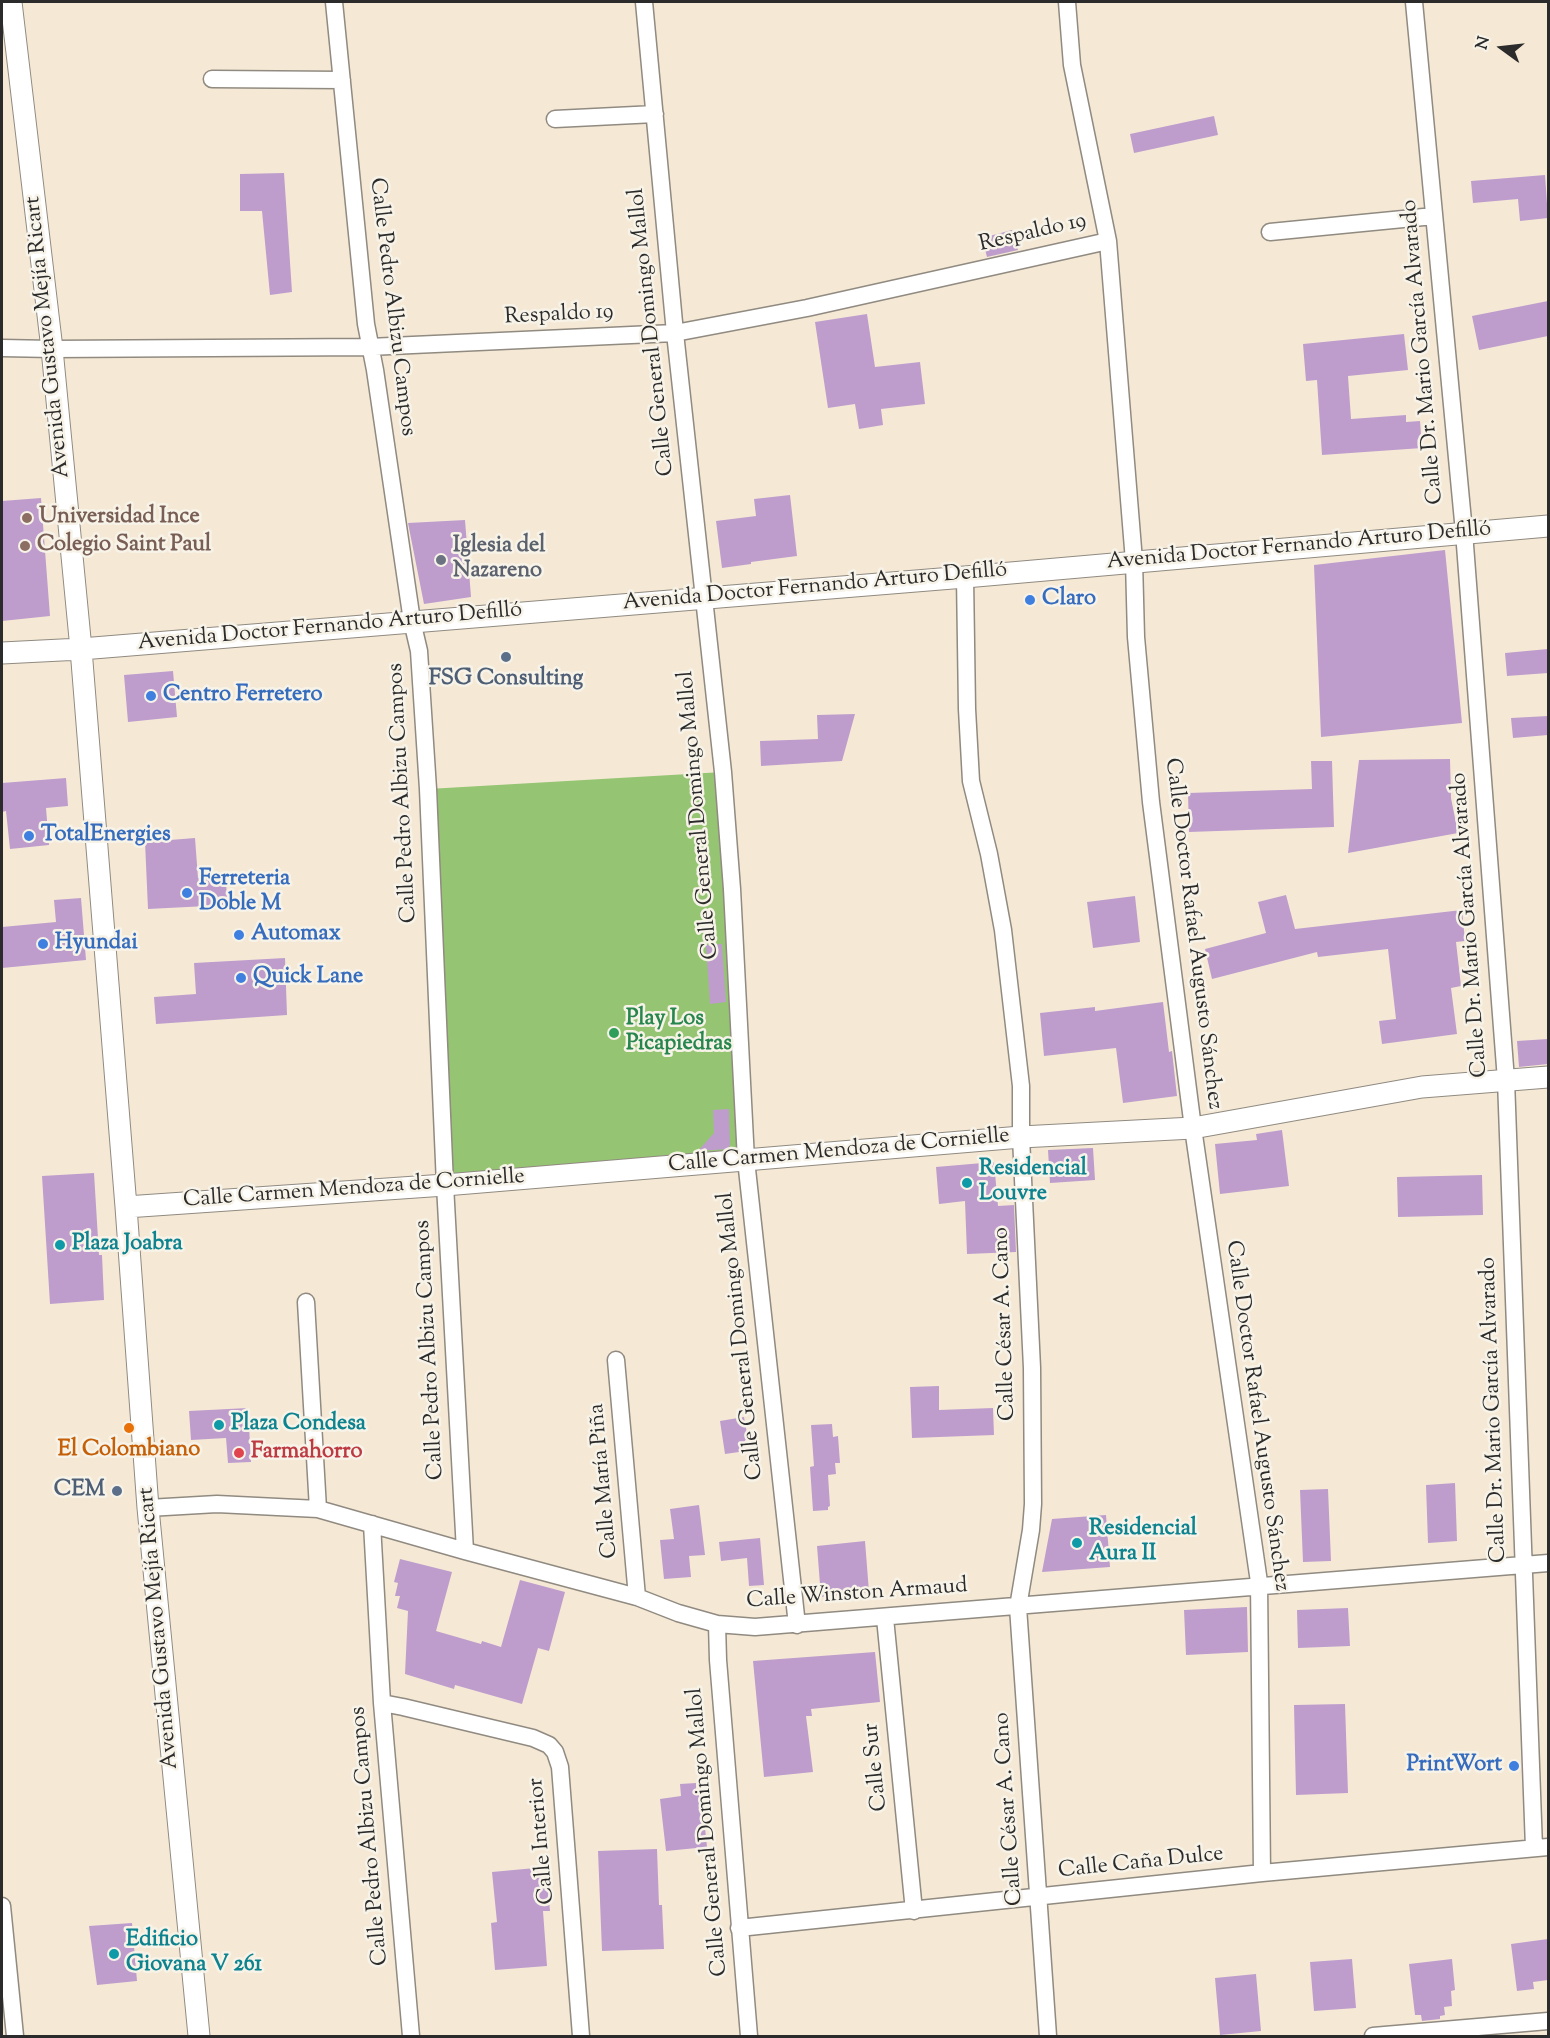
<!DOCTYPE html>
<html>
<head>
<meta charset="utf-8">
<style>
	body { margin:0 }
	#map { position:relative; width:1550px; height:2038px; overflow:hidden; background:#f5e9d6; font-family:"Sorts Mill Goudy",serif }
	canvas { display:block }
	.frame { position:absolute; inset:0; border:3px solid #2b2b2b; pointer-events:none }
	.north { position:absolute; left:1472px; top:18px; width:60px; height:60px; -webkit-text-stroke:4px #f7f3e8; paint-order:stroke; rotate:285deg; font-size:16px; font-weight:700; line-height:24px; text-align:center; color:#2b2b2b }
	.north::after { content:''; display:block; margin:auto; width:21px; height:27px; background:#2b2b2b; clip-path:polygon(50% 0,100% 100%,50% 72%,0 100%) }
</style>
</head>
<body>
<div id="map">
<canvas width="1550" height="2038"></canvas>
<div class="frame"></div>
<div class="north">N</div>
</div>
<script>
const ctx = document.querySelector('canvas').getContext('2d');
ctx.lineJoin = 'round';
function fill(path, color) {
  ctx.fillStyle = color;
  ctx.fill(path, 'evenodd');
}
function shape(rows) {
  const path = new Path2D();
  for (const r of rows) {
    path.moveTo(r[0], r[1]);
    for (let i = 2; i < r.length; i += 2) path.lineTo(r[i], r[i + 1]);
  }
  return path;
}
function strokePath(path, color, width, dash) {
  ctx.strokeStyle = color;
  ctx.lineWidth = width;
  ctx.lineCap = dash ? 'butt' : 'round';
  ctx.setLineDash(dash || []);
  ctx.stroke(path);
}
function write(font, color, halo, rows, align = 'center') {
  ctx.font = font + ' "Sorts Mill Goudy",serif';
  ctx.lineWidth = 5;
  ctx.setLineDash([]);
  ctx.textBaseline = 'middle';
  ctx.strokeStyle = halo;
  ctx.fillStyle = color;
  for (const [text, x, y, turn = 0] of rows) {
    ctx.save();
    ctx.translate(x, y);
    ctx.rotate((+turn || 0) * Math.PI / 180);
    ctx.textAlign = isNaN(turn) ? turn : align;
    if (halo) ctx.strokeText(text, 0, 0);
    ctx.fillText(text, 0, 0);
    ctx.restore();
  }
}
fill(shape([
	[723,772,746,1160,445,1185,428,789]
]), '#95c573');
fill(shape([
	[1214,116,1218,135,1134,153,1130,134],
	[284,173,292,292,270,295,262,211,240,211,240,174],
	[1545,175,1548,218,1520,221,1518,199,1473,203,1471,181],
	[1012,230,1018,250,987,257,982,238],
	[1548,301,1548,336,1479,350,1472,316],
	[867,314,875,367,920,362,925,404,881,409,883,425,859,429,855,404,828,408,815,322],
	[1404,334,1408,370,1348,376,1351,419,1406,415,1406,422,1420,421,1422,448,1322,455,1317,380,1306,381,1303,344],
	[790,495,797,556,751,562,751,564,722,568,716,521,756,516,754,499],
	[41,498,50,616,2,621,2,501],
	[465,520,471,597,424,604,408,523],
	[1445,550,1462,723,1321,737,1314,565],
	[1548,649,1548,673,1507,676,1505,653],
	[173,671,177,717,128,722,124,675],
	[855,714,842,761,761,766,760,741,818,739,817,715],
	[1548,716,1548,735,1513,738,1511,718],
	[1450,759,1451,798,1458,833,1348,853,1359,760],
	[1311,761,1332,761,1334,827,1189,832,1188,793,1312,789],
	[66,778,68,806,46,808,49,845,10,849,6,811,2,812,2,783],
	[195,838,198,878,226,877,227,905,148,909,145,842],
	[1286,895,1295,929,1462,910,1465,941,1456,942,1461,986,1451,988,1457,1034,1382,1044,1379,1021,1396,1019,1388,949,1318,957,1317,952,1212,979,1205,949,1266,933,1258,902],
	[1135,896,1140,942,1093,948,1087,902],
	[81,898,86,960,2,968,2,927,56,922,54,900],
	[722,944,726,1002,710,1004,706,945],
	[285,958,287,1015,156,1024,154,997,196,994,194,963],
	[1163,1002,1169,1052,1172,1051,1177,1096,1123,1103,1116,1048,1044,1056,1040,1013,1095,1007,1095,1011],
	[1548,1039,1548,1064,1519,1067,1517,1041],
	[729,1109,730,1145,728,1149,698,1151,714,1133,713,1110],
	[1282,1130,1289,1186,1220,1194,1215,1144,1257,1140,1256,1134],
	[1093,1148,1095,1180,1050,1183,1048,1150],
	[994,1162,998,1206,1014,1205,1016,1252,967,1254,965,1201,939,1204,936,1167],
	[94,1173,99,1255,102,1255,104,1300,50,1304,42,1176],
	[1482,1175,1483,1215,1398,1217,1397,1177],
	[939,1386,939,1410,993,1408,994,1435,912,1438,910,1387],
	[248,1408,251,1462,228,1463,226,1438,191,1440,189,1411],
	[744,1417,748,1439,745,1440,746,1451,725,1454,720,1421],
	[832,1424,833,1437,838,1436,840,1463,835,1463,836,1474,828,1475,830,1506,828,1507,828,1510,813,1511,810,1467,814,1466,811,1425],
	[1455,1483,1457,1541,1428,1543,1426,1485],
	[1328,1489,1331,1561,1303,1562,1300,1490],
	[699,1505,705,1555,689,1556,691,1577,664,1579,660,1540,674,1539,670,1509],
	[1106,1515,1110,1567,1042,1572,1052,1519],
	[760,1538,764,1585,749,1586,747,1558,721,1561,719,1542],
	[865,1541,869,1592,821,1597,817,1546],
	[400,1559,452,1572,436,1631,481,1644,482,1641,501,1647,520,1580,565,1592,549,1651,538,1648,522,1704,455,1685,454,1689,405,1674,408,1611,397,1608,400,1596,395,1596,398,1583,394,1582],
	[1247,1607,1248,1652,1186,1655,1184,1610],
	[1348,1608,1350,1646,1298,1648,1297,1610],
	[875,1652,880,1702,811,1709,812,1716,806,1716,813,1772,764,1777,753,1661],
	[1345,1704,1348,1793,1296,1795,1294,1705],
	[696,1783,696,1791,701,1790,707,1847,666,1851,660,1799,681,1796,680,1784],
	[657,1849,659,1905,662,1905,664,1949,602,1951,598,1851],
	[546,1867,550,1911,543,1911,547,1966,495,1970,491,1923,497,1922,492,1872],
	[132,1923,137,1981,97,1985,89,1926],
	[1548,1939,1548,1980,1533,1982,1534,1989,1517,1991,1511,1944],
	[1352,1959,1356,2008,1314,2011,1310,1962],
	[1452,1959,1455,1990,1451,1991,1452,2006,1444,2007,1445,2015,1440,2016,1440,2019,1422,2021,1421,2015,1415,2015,1409,1964],
	[1256,1974,1261,2031,1220,2035,1215,1978]
]), '#be9dcd');
const minor = shape([
	[334,2,366,324,375,370,412,621,419,651,428,789,445,1185,465,1551],
	[644,2,675,333,723,772,732,889,746,1160,797,1625],
	[1067,2,1072,65,1108,241,1134,561,1136,637,1151,802,1193,1128,1259,1582,1262,1873],
	[1414,2,1464,532,1506,1080,1534,1848],
	[212,79,342,80],
	[555,119,655,114],
	[1270,232,1434,216],
	[2,348,52,349,369,347,675,333,807,308,1108,241],
	[965,577,967,709,971,781,989,854,1003,930,1021,1086,1021,1137,1032,1368,1033,1504,1031,1530,1018,1607,1048,2036],
	[306,1302,318,1509],
	[616,1360,637,1597],
	[148,1508,217,1504,318,1509,465,1551,637,1597,678,1613,717,1624,755,1627,1548,1563],
	[372,1524,382,1703,411,2036],
	[885,1618,914,1911],
	[717,1624,718,1660,749,2036],
	[382,1703,403,1707,533,1738,549,1745,555,1752,560,1767,581,2036],
	[2,1906,15,2036],
	[739,1928,1262,1873,1548,1847],
	[1373,2036,1548,2021]
]);
const tertiary = shape([
	[11,2,52,349,81,649,126,1207,148,1508,199,2036],
	[2,653,81,649,965,577,1548,526],
	[126,1207,445,1185,1021,1137,1193,1128,1422,1087,1548,1077]
]);
strokePath(minor, '#908a80', 19);
strokePath(tertiary, '#908a80', 23);
strokePath(minor, '#fff', 16);
strokePath(tertiary, '#fff', 21);
for (const [x, y, r, color] of [
	[27,518,6,"#8d6e63"],
	[25,546,6,"#8d6e63"],
	[441,560,6,"#6b7280"],
	[1030,600,6,"#3f7fe0"],
	[506,657,6,"#5c6f8a"],
	[151,696,6,"#3f7fe0"],
	[29,836,6,"#3f7fe0"],
	[187,893,6,"#3f7fe0"],
	[239,935,6,"#3f7fe0"],
	[43,944,6,"#3f7fe0"],
	[241,978,6,"#3f7fe0"],
	[614,1033,6,"#2e9e5b"],
	[967,1183,6,"#0f9aa8"],
	[60,1245,6,"#0f9aa8"],
	[219,1425,6,"#0f9aa8"],
	[129,1428,6,"#e8710a"],
	[239,1453,6,"#e0444e"],
	[117,1491,6,"#5c6f8a"],
	[1077,1543,6,"#0f9aa8"],
	[1514,1766,6,"#3f7fe0"],
	[114,1954,6,"#0f9aa8"]
]) {
  const dot = new Path2D();
  dot.arc(x, y, r, 0, 2 * Math.PI);
  ctx.fillStyle = color;
  ctx.fill(dot);
  strokePath(dot, '#f7f3e8', 2);
}
write('22px', '#2b2b2b', '#f7f3e8', [
	["Respaldo 19",1033,234,-13],
	["Calle Pedro Albizu Campos",391,307,83],
	["Respaldo 19",559,316,-3],
	["Calle General Domingo Mallol",653,332,-96],
	["Avenida Gustavo Mejía Ricart",49,337,-96],
	["Calle Dr. Mario García Alvarado",1424,352,-95],
	["Avenida Doctor Fernando Arturo Defilló",1299,547,-5],
	["Avenida Doctor Fernando Arturo Defilló",815,588,-5],
	["Avenida Doctor Fernando Arturo Defilló",330,628,-5],
	["Calle Pedro Albizu Campos",404,793,-93],
	["Calle General Domingo Mallol",700,815,-95],
	["Calle Dr. Mario García Alvarado",1471,925,-94],
	["Calle Doctor Rafael Augusto Sánchez",1192,934,83],
	["Calle Carmen Mendoza de Cornielle",839,1152,-5],
	["Calle Carmen Mendoza de Cornielle",354,1190,-4],
	["Calle César A. Cano",1006,1324,-92],
	["Calle General Domingo Mallol",742,1336,-96],
	["Calle Pedro Albizu Campos",431,1350,-93],
	["Calle Dr. Mario García Alvarado",1495,1410,-92],
	["Calle Doctor Rafael Augusto Sánchez",1256,1416,82],
	["Calle María Piña",605,1481,-95],
	["Calle Winston Armaud",857,1595,-4],
	["Avenida Gustavo Mejía Ricart",160,1628,-95],
	["Calle Sur",877,1767,-96],
	["Calle César A. Cano",1010,1809,-94],
	["Calle General Domingo Mallol",709,1832,-95],
	["Calle Pedro Albizu Campos",371,1836,-95],
	["Calle Interior",543,1841,-95],
	["Calle Caña Dulce",1141,1864,-6]
]);
write('bold 22px', '#785e54', '#f7f3e8', [
	["Universidad Ince",39,518],
	["Colegio Saint Paul",37,546]
], 'left');
write('bold 22px', '#5b616d', '#f7f3e8', [
	["Iglesia del",453,547],
	["Nazareno",453,572]
], 'left');
write('bold 22px', '#366cbe', '#f7f3e8', [
	["Claro",1042,600],
	["Centro Ferretero",163,696],
	["TotalEnergies",41,836],
	["Ferreteria",199,880],
	["Doble M",199,905],
	["Automax",251,935],
	["Hyundai",55,944],
	["Quick Lane",253,978],
	["PrintWort",1502,1766,"right"]
], 'left');
write('bold 22px', '#4e5e75', '#f7f3e8', [
	["FSG Consulting",506,680],
	["CEM",105,1491,"right"]
]);
write('bold 22px', '#27864d', '#f7f3e8', [
	["Play Los",626,1020],
	["Picapiedras",626,1045]
], 'left');
write('bold 22px', '#0d838f', '#f7f3e8', [
	["Residencial",979,1170],
	["Louvre",979,1195],
	["Plaza Joabra",72,1245],
	["Plaza Condesa",231,1425],
	["Residencial",1089,1530],
	["Aura II",1089,1555],
	["Edificio",126,1941],
	["Giovana V 261",126,1966]
], 'left');
write('bold 22px', '#c56008', '#f7f3e8', [
	["El Colombiano",129,1451]
]);
write('bold 22px', '#be3a42', '#f7f3e8', [
	["Farmahorro",251,1453]
], 'left');
</script>
</body>
</html>
